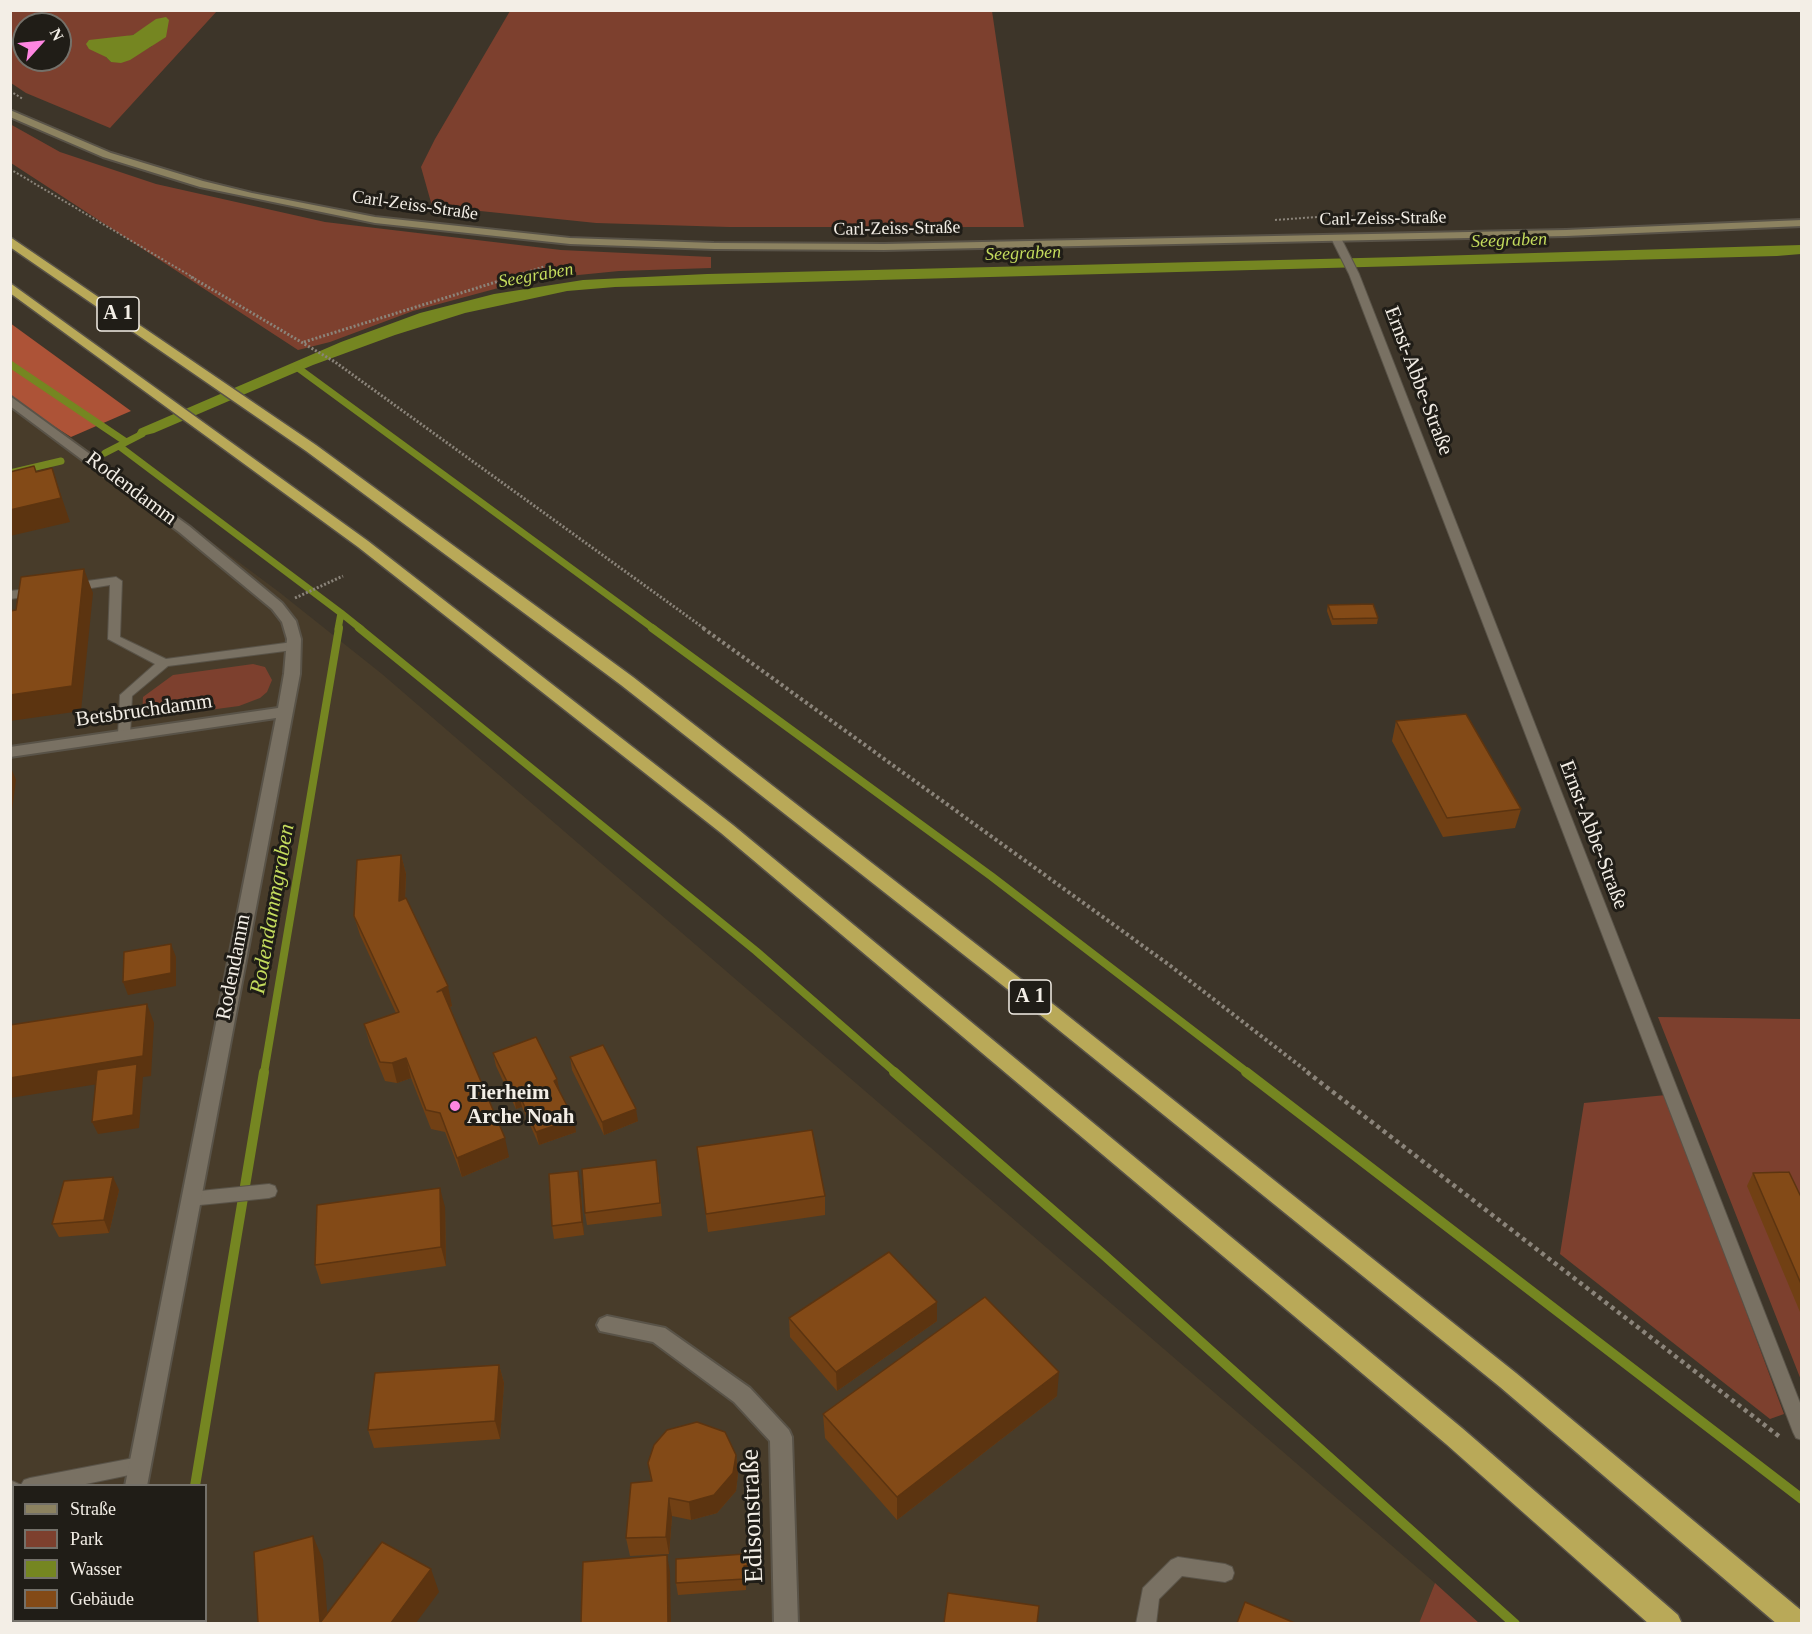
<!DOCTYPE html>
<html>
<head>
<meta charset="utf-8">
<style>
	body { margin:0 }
	#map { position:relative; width:1812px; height:1634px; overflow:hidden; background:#3d3529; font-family:Georgia,serif }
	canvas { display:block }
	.frame { position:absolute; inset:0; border:12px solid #f3eee6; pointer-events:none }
	.legend { position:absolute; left:12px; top:1484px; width:195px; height:138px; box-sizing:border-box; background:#201d17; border:2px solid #74716a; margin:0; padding:8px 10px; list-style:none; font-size:18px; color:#f3eee6 }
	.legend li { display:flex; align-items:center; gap:12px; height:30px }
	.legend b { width:30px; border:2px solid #74716a }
	.north { position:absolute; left:12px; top:12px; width:60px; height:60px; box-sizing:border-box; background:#201d17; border:2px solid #74716a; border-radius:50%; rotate:63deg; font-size:16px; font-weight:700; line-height:24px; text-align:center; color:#f3eee6 }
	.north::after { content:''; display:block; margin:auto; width:21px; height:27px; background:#fe86e1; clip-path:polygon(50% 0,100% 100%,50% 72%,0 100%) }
</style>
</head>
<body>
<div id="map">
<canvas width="1812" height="1634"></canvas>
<div class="frame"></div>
<ul class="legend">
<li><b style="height:8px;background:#8c8260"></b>Straße</li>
<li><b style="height:16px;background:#7d402e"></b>Park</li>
<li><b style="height:16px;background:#758621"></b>Wasser</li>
<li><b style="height:16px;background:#834a17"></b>Gebäude</li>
</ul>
<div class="north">N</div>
</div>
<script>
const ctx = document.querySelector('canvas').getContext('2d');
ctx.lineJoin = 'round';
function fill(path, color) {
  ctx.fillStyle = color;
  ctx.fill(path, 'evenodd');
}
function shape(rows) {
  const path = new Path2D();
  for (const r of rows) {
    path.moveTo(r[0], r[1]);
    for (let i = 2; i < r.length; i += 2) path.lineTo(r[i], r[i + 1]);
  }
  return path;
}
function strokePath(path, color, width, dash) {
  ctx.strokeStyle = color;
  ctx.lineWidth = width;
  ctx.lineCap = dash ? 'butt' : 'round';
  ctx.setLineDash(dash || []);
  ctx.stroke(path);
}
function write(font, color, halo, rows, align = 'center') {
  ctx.font = font + ' Georgia,serif';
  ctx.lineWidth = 6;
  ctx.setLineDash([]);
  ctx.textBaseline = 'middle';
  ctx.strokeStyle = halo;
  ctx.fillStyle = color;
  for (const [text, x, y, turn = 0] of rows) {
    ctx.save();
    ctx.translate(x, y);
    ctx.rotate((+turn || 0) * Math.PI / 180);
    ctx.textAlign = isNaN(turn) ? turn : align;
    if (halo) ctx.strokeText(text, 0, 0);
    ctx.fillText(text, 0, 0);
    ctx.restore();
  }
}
fill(shape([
	[10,392,279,592,382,674,1435,1583,1419,1623,11,1623],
	[14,1486,206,1486,206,1620,14,1620]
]), '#483c2a');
fill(shape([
	[10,11,217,11,110,128,26,93,11,83],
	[153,23,152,46,140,53,111,62,106,57,112,39,133,35],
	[24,24,60,24,60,60,24,60],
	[510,11,992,11,1024,227,729,227,596,223,432,206,421,167,435,139],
	[10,124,60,152,156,184,325,222,561,250,711,257,711,268,619,271,528,280,413,311,330,342,298,350,11,163],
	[253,664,265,667,272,680,267,692,260,698,239,706,142,719,143,697,173,675],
	[1658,1017,1801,1019,1801,1380],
	[1666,1095,1784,1414,1770,1419,1560,1254,1584,1103],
	[1435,1583,1479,1623,1419,1623]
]), '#7d402e');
fill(shape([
	[10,323,131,411,71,437,11,399]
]), '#ad5337');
fill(shape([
	[166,17,169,20,166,37,130,60,121,63,111,62,106,57,89,49,86,44,89,40,133,35,156,19],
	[1801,245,1801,254,1777,256,615,287,567,291,465,313,395,335,313,365,154,433,134,438,139,429,341,342,420,313,494,294,583,280,707,274,1401,257]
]), '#758621');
strokePath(shape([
	[10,364,126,442],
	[298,368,654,629],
	[119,446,341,613,338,629],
	[105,453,142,434],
	[10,473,61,461],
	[341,613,361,629]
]), '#758621', 7);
strokePath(shape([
	[359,628,756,951,896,1073],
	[652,628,991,876,1248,1073],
	[264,1073,339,628]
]), '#758621', 8);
strokePath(shape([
	[894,1072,1104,1255,1515,1624],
	[1246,1072,1802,1499],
	[195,1486,264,1072],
	[171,1620,171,1624]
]), '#758621', 10);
const service = shape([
	[1336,235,1341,238,1359,274,1802,1408,1802,1440,1796,1438,1793,1432,1349,274,1331,238,1336,235],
	[116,577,122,581,120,637,166,659,293,642,299,646,293,650,168,666,132,696,130,735,129,738,119,738,118,735,120,695,155,664,108,639,110,585,73,591,67,587,73,583,116,577],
	[36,588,40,589,42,592,40,595,10,599,10,591,36,588],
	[269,1184,275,1186,277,1191,275,1196,269,1198,190,1206,184,1204,182,1199,184,1194,190,1192,269,1184],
	[139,1457,145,1459,148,1465,145,1471,139,1473,76,1486,14,1486,14,1498,10,1498,10,1480,21,1485,24,1480,30,1478,139,1457],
	[1178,1557,1225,1564,1232,1567,1234,1573,1232,1579,1225,1582,1182,1576,1159,1599,1156,1624,1136,1624,1143,1588,1171,1560,1178,1557]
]);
const minor = shape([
	[10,396,189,526,282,603,296,621,301,639,300,674,147,1486,125,1486,276,718,10,757,10,747,278,708,284,674,287,639,282,622,272,609,179,532,10,406,10,396],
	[607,1316,665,1328,750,1388,789,1430,792,1437,798,1624,774,1624,770,1441,734,1402,653,1342,600,1331,597,1325,600,1319,607,1316],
	[103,1620,127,1620,127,1624,103,1624,103,1620]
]);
const secondary = shape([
	[10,110,111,153,203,181,252,193,375,217,570,238,714,243,884,244,1566,230,1802,220,1802,226,1566,236,884,250,714,249,570,244,375,223,200,187,103,157,10,117,10,110]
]);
const motorway = shape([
	[10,237,316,445,633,677,1053,1004,1516,1373,1802,1611,1802,1624,1777,1624,1500,1387,1039,1014,621,685,306,451,10,247,10,237],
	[10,283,368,541,733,825,1462,1428,1678,1615,1682,1624,1649,1624,1446,1444,721,833,358,547,10,293,10,283]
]);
strokePath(service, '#595348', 2);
strokePath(minor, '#595348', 4);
strokePath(secondary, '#595348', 4);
strokePath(motorway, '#595348', 3);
strokePath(shape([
	[10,91,23,99],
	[10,169,194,278],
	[1275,220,1331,216,1405,218],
	[507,278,552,264]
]), '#8b847a', 2, [2, 2]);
strokePath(shape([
	[191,277,335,362,705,629],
	[304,342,512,277],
	[295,598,343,576]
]), '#8b847a', 3, [2, 2]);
strokePath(shape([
	[703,628,1168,964,1309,1073]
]), '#8b847a', 4, [3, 3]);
strokePath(shape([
	[1307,1072,1780,1437]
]), '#8b847a', 4.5, [4, 4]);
fill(service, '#797163');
fill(minor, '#797163');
fill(secondary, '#8c8260');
fill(motorway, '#b9a958');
fill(shape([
	[1328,605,1378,618,1377,624,1332,625,1327,611],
	[1396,721,1521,809,1515,828,1443,837,1392,741],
	[401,855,406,874,405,899,452,1006,450,1007,509,1157,462,1177,445,1132,431,1129,411,1078,397,1083,385,1081,370,1044,364,1024,396,1013,360,935,354,916],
	[493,1053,557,1079,559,1091,576,1132,539,1145,522,1107,516,1109,496,1066],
	[570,1057,638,1121,604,1135,572,1070],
	[697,1147,825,1196,825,1215,708,1232],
	[578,1171,580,1183,584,1235,554,1239,552,1226],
	[658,1172,662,1216,587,1225,585,1213],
	[1753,1173,1802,1199,1802,1312,1800,1312,1747,1186],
	[119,1190,109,1233,59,1237,52,1224],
	[445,1207,446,1266,321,1284,315,1265],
	[937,1302,937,1321,837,1391,790,1337,789,1318],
	[499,1365,504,1383,500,1439,374,1448,368,1430],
	[1057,1396,897,1520,825,1438,823,1414],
	[736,1455,738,1473,736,1491,717,1513,691,1520,672,1516,669,1554,630,1556,626,1538,651,1481,648,1463],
	[14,1521,14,1561,10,1561,10,1522],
	[758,1553,760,1577,746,1578,746,1590,678,1595,676,1583]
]), '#714014');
fill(shape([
	[52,468,70,522,10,536,10,510],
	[84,569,93,593,81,711,10,721,10,695],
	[10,765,16,780,10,826],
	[401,855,406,874,404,920,399,901],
	[171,944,176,957,176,986,128,995,123,982],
	[448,986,452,1006,441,1011,437,992],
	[147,1004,154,1023,151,1076,143,1077,139,1128,98,1134,92,1122,136,1078,10,1098,10,1078],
	[406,1058,411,1078,397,1083,392,1063],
	[557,1079,560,1092,554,1081],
	[519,1094,522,1107,516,1109,514,1096],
	[636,1109,638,1121,604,1135,602,1122],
	[574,1119,576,1132,539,1145,536,1132],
	[505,1138,509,1157,462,1177,457,1158],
	[578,1171,580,1183,584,1235,582,1222],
	[113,1177,119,1190,109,1233,104,1220],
	[440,1188,445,1207,446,1266,441,1247],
	[937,1302,937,1321,837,1391,836,1372],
	[499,1365,504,1383,500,1439,495,1421],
	[1059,1372,1057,1396,897,1520,897,1497],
	[736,1455,738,1473,736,1491,717,1513,691,1520,689,1502],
	[669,1498,672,1516,669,1554,666,1537],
	[313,1536,323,1560,328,1623,320,1623],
	[667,1555,670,1572,671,1623,668,1623],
	[431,1569,439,1592,416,1623,391,1623]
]), '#5c3410');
const building = shape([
	[34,466,36,472,52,468,61,498,10,510,10,472,34,466],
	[84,569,72,686,10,695,10,611,16,610,21,577,84,569],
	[1373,604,1378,618,1333,619,1328,605,1373,604],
	[1466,714,1521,809,1447,818,1396,721,1466,714],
	[401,855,399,901,406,898,448,986,437,992,442,990,505,1138,457,1158,440,1113,426,1110,406,1058,392,1063,380,1062,364,1024,399,1012,354,916,357,860,401,855],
	[171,944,171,973,123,982,124,952,171,944],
	[147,1004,143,1056,10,1078,10,1025,147,1004],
	[536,1037,557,1079,554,1081,574,1119,536,1132,519,1094,514,1096,493,1053,536,1037],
	[603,1045,636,1109,602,1122,570,1057,603,1045],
	[137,1064,133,1115,92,1122,97,1070,137,1064],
	[812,1130,825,1196,706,1214,697,1147,812,1130],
	[656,1160,660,1203,585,1213,582,1169,656,1160],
	[578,1171,582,1222,552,1226,549,1174,578,1171],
	[1789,1172,1802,1199,1802,1286,1753,1173,1789,1172],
	[113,1177,104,1220,52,1224,64,1181,113,1177],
	[440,1188,441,1247,315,1265,317,1205,440,1188],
	[889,1252,937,1302,836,1372,789,1318,889,1252],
	[985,1297,1059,1372,897,1497,823,1414,985,1297],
	[499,1365,495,1421,368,1430,375,1373,499,1365],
	[697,1422,725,1432,736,1455,733,1473,714,1495,689,1502,669,1498,666,1537,626,1538,631,1483,652,1481,648,1463,654,1445,667,1430,697,1422],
	[14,1521,14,1548,10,1548,10,1522,14,1521],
	[313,1536,320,1623,382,1542,431,1569,391,1623,258,1623,254,1552,313,1536],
	[758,1553,759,1565,744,1566,745,1579,676,1583,676,1559,758,1553],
	[667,1555,668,1623,581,1623,583,1562,667,1555],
	[948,1593,1039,1606,1037,1623,944,1623,948,1593],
	[1245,1602,1295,1623,1237,1623,1245,1602]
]);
fill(building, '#834a17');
strokePath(building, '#5c3410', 1.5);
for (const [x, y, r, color] of [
	[455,1106,6,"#fe86e1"]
]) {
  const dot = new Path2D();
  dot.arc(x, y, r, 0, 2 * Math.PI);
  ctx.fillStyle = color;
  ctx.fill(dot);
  strokePath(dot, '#201d17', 2);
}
write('18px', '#f3eee6', '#201d17', [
	["Carl-Zeiss-Straße",415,206,8],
	["Carl-Zeiss-Straße",1383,219,-1],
	["Carl-Zeiss-Straße",897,229,-1]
]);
write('italic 18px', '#c4dc5d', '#201d17', [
	["Seegraben",1509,241,-2],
	["Seegraben",1023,254,-2],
	["Seegraben",536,276,-10]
]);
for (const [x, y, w] of [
	[118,314,42],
	[1030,997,42]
]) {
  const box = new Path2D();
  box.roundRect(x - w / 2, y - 17, w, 34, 4.5);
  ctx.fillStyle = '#201d17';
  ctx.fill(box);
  strokePath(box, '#f3eee6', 1.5);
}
write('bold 20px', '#f3eee6', null, [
	["A 1",118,314],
	["A 1",1030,997]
]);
write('21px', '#f3eee6', '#201d17', [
	["Ernst-Abbe-Straße",1418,381,69],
	["Rodendamm",131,489,37],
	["Betsbruchdamm",144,711,-8],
	["Ernst-Abbe-Straße",1593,835,69],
	["Rodendamm",234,967,-79]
]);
write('bold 21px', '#f3eee6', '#201d17', [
	["Tierheim",467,1094],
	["Arche Noah",467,1118]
], 'left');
write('italic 22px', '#c4dc5d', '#201d17', [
	["Rodendammgraben",273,909,-80]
]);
write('26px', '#f3eee6', '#201d17', [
	["Edisonstraße",753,1516,-92]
]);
</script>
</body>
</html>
